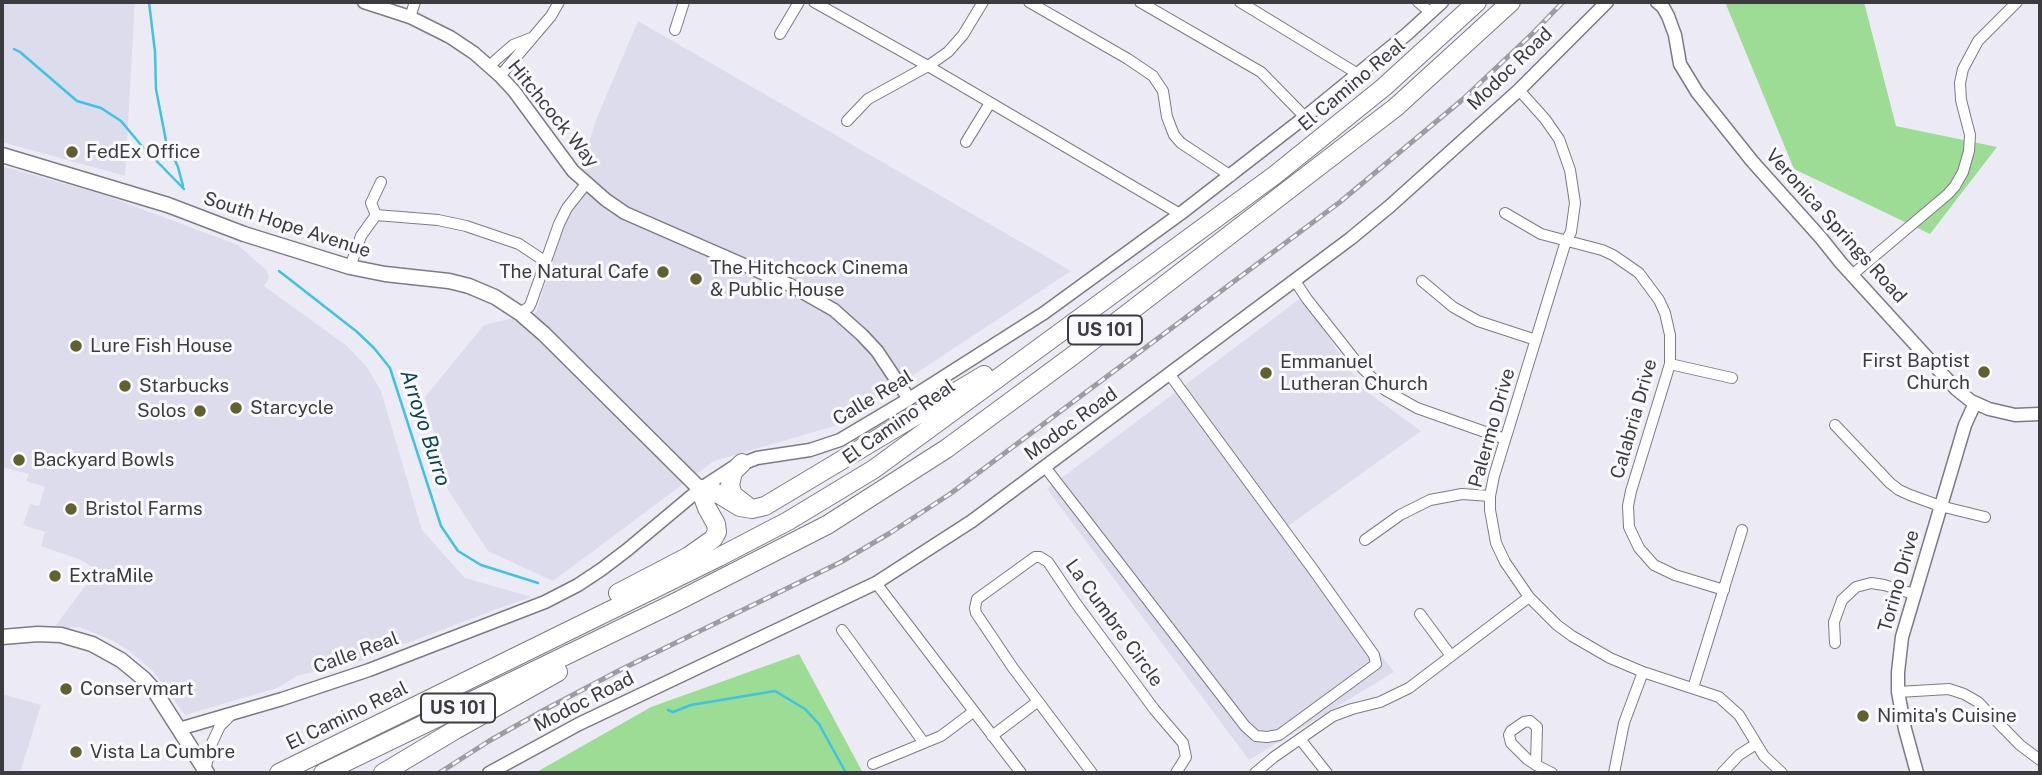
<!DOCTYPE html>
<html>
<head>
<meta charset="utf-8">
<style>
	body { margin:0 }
	#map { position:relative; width:2042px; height:775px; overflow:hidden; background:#ecebf5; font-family:"Public Sans",sans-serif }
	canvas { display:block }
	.frame { position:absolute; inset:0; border:4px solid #3c3c40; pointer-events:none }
</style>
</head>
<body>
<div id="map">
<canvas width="2042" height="775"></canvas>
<div class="frame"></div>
</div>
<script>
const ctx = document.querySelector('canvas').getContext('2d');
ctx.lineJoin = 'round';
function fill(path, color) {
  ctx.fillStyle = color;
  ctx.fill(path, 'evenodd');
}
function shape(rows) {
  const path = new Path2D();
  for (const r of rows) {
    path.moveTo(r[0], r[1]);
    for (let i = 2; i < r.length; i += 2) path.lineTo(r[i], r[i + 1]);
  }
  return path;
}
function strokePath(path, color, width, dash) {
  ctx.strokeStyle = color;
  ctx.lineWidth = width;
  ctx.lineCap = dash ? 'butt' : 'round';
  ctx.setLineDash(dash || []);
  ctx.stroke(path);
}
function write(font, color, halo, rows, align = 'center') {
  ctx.font = font + ' "Public Sans",sans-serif';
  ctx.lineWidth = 6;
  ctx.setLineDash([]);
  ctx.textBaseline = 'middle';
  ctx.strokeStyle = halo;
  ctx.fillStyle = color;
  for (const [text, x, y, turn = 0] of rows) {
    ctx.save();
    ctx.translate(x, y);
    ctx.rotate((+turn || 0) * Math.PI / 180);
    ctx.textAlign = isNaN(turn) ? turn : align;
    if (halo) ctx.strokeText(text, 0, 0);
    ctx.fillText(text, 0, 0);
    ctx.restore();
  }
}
fill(shape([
	[2,2,135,2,125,176,2,142],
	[638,21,1071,271,838,425,714,461,553,581,488,551,448,490,425,397,484,325,536,313,596,120],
	[2,166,104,195,238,245,267,271,269,278,264,286,347,346,367,367,381,391,422,530,465,578,532,597,497,609,360,661,297,676,277,688,185,715,153,671,128,650,113,641,80,627,53,629,97,570,81,560,41,546,45,532,23,525,30,504,39,506,45,487,26,481,29,474,2,467],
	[1302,297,1363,389,1421,431,1284,529,1394,672,1249,760,1047,489],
	[2,694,41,705,20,773,2,773]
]), '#dddced');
fill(shape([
	[1725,2,1864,2,1896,126,1997,147,1930,234,1794,169],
	[799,654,863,773,535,773,651,707]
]), '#9cdc94');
strokePath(shape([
	[149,2,155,52,156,89,166,141,178,167,183,186],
	[14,49,20,52,77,101,101,108,121,121,141,145,184,189],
	[279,271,356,331,374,348,390,368,441,526,458,551,481,565,538,583],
	[668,710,673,712,691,705,775,691,805,709,819,724,846,773]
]), '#3dc4e4', 2.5);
const minor = shape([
	[814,2,928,66,1180,214],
	[1029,2,1128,59,1153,76,1163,91,1167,117,1174,135,1181,143,1231,176],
	[1140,2,1261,72,1305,117],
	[1240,2,1358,74],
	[1418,2,1430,12],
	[410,17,415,2],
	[675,30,684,2],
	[780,34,799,2],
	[489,66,513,45,531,38],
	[500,76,551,16,559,2],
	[1519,90,1545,119,1559,139,1570,170,1575,203,1571,232,1566,241,1494,476,1490,496,1490,510,1496,543,1505,562,1529,597,1557,625,1572,636,1610,658,1643,672,1719,697,1739,715,1764,756,1782,773],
	[847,121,868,99,928,66,948,52,963,35,983,2],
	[966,142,990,103],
	[1505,213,1541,234,1602,250,1613,255,1639,273,1659,300,1665,313,1670,335,1670,364,1631,491,1628,506,1629,527,1639,548,1654,565,1675,575,1724,590],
	[376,215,371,203,381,182],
	[350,267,361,236,376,215,438,220,466,226,519,244,546,262],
	[1852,275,1948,194,1955,186,1963,172,1969,151,1970,135,1961,100,1960,83,1963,69,1978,41,2017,2],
	[1295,281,1307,299,1359,365,1385,390,1417,408,1505,439],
	[1422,281,1453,307,1478,321,1536,340],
	[520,313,529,307,531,303,559,224,567,208,586,184],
	[1670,364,1732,378],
	[1835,425,1890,483,1899,490,1910,495,1940,506,1985,517],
	[1045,467,1245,726,1256,736,1267,737,1279,735,1376,664,1374,655,1312,568,1170,375],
	[1365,540,1400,515,1430,500,1462,494,1490,496],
	[876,583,1021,773],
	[1420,614,1451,656],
	[842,630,924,743],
	[1835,643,1834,622,1842,600,1856,587,1871,583,1884,585,1914,594],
	[1693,688,1742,530],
	[1898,692,1949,689,1964,694,1978,702,2020,745,2040,760],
	[992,736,1037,702],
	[1300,739,1327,773],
	[873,764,941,736,973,712],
	[1536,765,1537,727,1530,721,1524,722,1511,731,1509,735,1511,743,1527,759,1536,765,1552,773],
	[205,770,212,743,220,726,231,715],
	[1092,773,1013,668,976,613,975,608,977,599,981,596,1035,557,1040,557,1048,562,1075,602,1154,709,1183,743,1186,757,1176,773],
	[1255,773,1274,757,1333,716,1352,709,1380,702,1409,688,1529,597],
	[1614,773,1624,723,1643,672],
	[1722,773,1739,755,1756,744]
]);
const tertiary = shape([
	[364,2,410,17,450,37,474,53,500,76,514,91,573,171,606,200,625,213,790,285,834,310,862,335,877,351,909,399],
	[1657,2,1663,7,1668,16,1675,35,1680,64,1697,92,1752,161,1821,238,1841,263,1956,389,1971,401,1989,409,2015,415,2040,414],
	[179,729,282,699,369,670,545,602,578,585,602,569,627,550,700,489,732,468,757,458,810,450,840,440,909,399,1044,313,1180,214,1305,117,1407,34,1442,2],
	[489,773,579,724,876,583,972,521,1350,239,1390,206,1519,90,1607,2],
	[1917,773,1905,729,1898,692,1898,672,1902,637,1965,425,1975,403]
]);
const secondary = shape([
	[2,155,168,205,244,234,350,267,385,274,449,281,469,286,495,297,521,314,544,334,700,489],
	[2,637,38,634,61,635,92,644,121,660,144,679,154,690,207,773]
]);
const motorway = shape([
	[742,463,733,472,730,485,733,495,746,505],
	[700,489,717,493,740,507,752,509,765,506,984,375],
	[618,593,689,556,713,539,717,532,716,524,707,508,700,489],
	[279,773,719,557,788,521,874,469,1275,175,1384,87,1477,2],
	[323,773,674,603,827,525,946,449,1071,357,1396,107,1511,2],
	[383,773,455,730,558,672]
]);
strokePath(minor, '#7c7b84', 12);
strokePath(tertiary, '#7c7b84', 15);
strokePath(secondary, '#7c7b84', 17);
strokePath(motorway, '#7c7b84', 20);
strokePath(minor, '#fff', 10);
strokePath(tertiary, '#fff', 12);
strokePath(secondary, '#fff', 14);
strokePath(motorway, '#fff', 18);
const rail = shape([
	[439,773,489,741,544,710,622,669,841,562,890,533,950,494,1340,202,1462,100,1532,34,1563,2]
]);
strokePath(rail, '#9d9ca3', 5);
strokePath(rail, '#faf9fd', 2.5, [8]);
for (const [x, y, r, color] of [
	[72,152,7,"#60612e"],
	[663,272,7,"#60612e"],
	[696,279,7,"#60612e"],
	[76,346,7,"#60612e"],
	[1984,372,7,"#60612e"],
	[1266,373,7,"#60612e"],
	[125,386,7,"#60612e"],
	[236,408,7,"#60612e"],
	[200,411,7,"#60612e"],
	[19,460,7,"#60612e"],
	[71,509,7,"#60612e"],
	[55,576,7,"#60612e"],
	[66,689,7,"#60612e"],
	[1863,716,7,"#60612e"],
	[76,752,7,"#60612e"]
]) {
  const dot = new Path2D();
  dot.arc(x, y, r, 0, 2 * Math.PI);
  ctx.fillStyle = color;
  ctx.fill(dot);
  strokePath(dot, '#faf9fd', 2.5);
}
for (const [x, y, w] of [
	[1105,330,74],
	[458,708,74]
]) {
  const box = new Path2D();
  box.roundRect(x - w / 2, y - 14.5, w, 29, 5);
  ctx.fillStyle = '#faf9fd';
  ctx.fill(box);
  strokePath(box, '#3c3c40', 2);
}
write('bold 18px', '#3c3c40', null, [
	["US 101",1105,330],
	["US 101",458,708]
]);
write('19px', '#3c3c40', '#faf9fd', [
	["Modoc Road",1510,69,-44],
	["El Camino Real",1352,85,-40],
	["Hitchcock Way",553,114,51],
	["South Hope Avenue",287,225,18],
	["Veronica Springs Road",1836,226,48],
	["Calle Real",873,398,-31],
	["Calabria Drive",1634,419,-74],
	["El Camino Real",899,422,-35],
	["Modoc Road",1071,424,-36],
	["Palermo Drive",1492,428,-74],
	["Torino Drive",1899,581,-74],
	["La Cumbre Circle",1114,623,54],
	["Calle Real",356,653,-20],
	["Modoc Road",584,702,-27],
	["El Camino Real",347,716,-26]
]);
write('19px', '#3c3c40', '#faf9fd', [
	["FedEx Office",86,152],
	["The Hitchcock Cinema",710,268],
	["& Public House",710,290],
	["The Natural Cafe",649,272,"right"],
	["Lure Fish House",90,346],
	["First Baptist",1970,361,"right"],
	["Church",1970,383,"right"],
	["Emmanuel",1280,362],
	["Lutheran Church",1280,384],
	["Starbucks",139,386],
	["Starcycle",250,408],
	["Solos",186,411,"right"],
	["Backyard Bowls",33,460],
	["Bristol Farms",85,509],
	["ExtraMile",69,576],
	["Conservmart",80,689],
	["Nimita's Cuisine",1877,716],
	["Vista La Cumbre",90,752]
], 'left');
write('italic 21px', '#084451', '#faf9fd', [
	["Arroyo Burro",425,428,72]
]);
</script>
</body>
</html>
